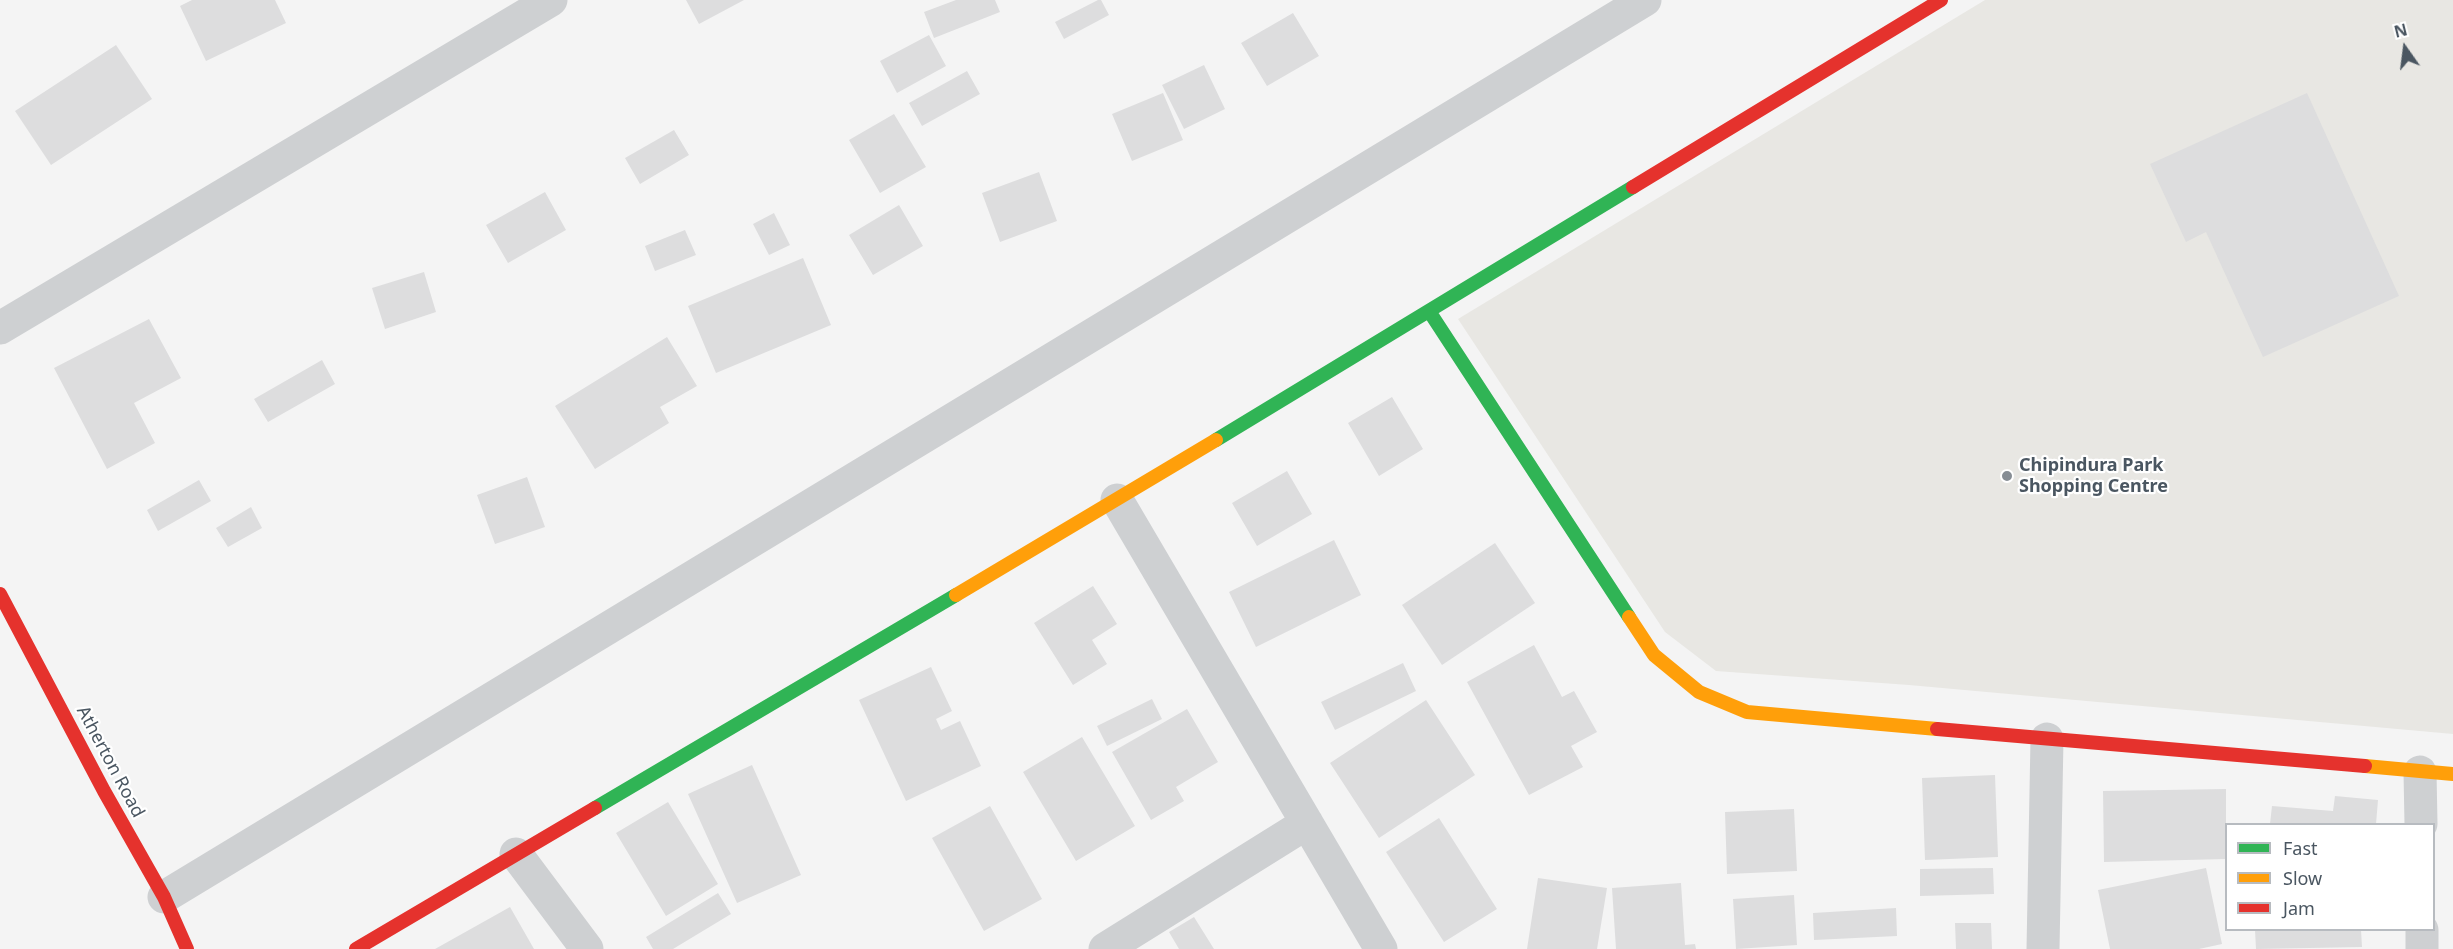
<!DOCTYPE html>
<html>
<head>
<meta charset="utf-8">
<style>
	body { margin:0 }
	#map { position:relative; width:2453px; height:949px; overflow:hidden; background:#f4f4f4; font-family:"Noto Sans",sans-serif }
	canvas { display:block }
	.legend { position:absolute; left:2225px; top:823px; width:210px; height:108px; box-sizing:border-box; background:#fff; border:2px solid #b7bbc0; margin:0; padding:8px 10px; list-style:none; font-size:18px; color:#4a5661 }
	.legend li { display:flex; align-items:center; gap:12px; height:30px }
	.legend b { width:30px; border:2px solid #b7bbc0 }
	.north { position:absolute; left:2375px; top:18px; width:60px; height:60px; -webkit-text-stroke:4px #fff; paint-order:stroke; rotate:346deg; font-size:16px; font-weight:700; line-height:24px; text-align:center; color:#4a5661 }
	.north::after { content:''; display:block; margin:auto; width:21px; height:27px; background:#4a5661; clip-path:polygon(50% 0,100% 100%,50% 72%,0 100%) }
</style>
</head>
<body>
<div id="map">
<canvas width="2453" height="949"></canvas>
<ul class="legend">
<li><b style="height:8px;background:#30b455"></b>Fast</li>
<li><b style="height:8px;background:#ff9f0a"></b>Slow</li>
<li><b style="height:8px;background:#e5322d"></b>Jam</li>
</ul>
<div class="north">N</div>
</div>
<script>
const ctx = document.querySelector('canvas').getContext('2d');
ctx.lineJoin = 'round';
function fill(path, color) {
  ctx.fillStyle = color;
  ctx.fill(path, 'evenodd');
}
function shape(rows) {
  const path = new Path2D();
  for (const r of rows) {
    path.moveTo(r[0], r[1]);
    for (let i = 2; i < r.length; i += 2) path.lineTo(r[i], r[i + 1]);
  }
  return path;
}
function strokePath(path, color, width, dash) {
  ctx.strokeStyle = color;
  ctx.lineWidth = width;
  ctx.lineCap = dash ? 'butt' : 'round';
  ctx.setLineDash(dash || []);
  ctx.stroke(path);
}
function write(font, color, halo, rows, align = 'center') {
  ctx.font = font + ' "Noto Sans",sans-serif';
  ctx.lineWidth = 4.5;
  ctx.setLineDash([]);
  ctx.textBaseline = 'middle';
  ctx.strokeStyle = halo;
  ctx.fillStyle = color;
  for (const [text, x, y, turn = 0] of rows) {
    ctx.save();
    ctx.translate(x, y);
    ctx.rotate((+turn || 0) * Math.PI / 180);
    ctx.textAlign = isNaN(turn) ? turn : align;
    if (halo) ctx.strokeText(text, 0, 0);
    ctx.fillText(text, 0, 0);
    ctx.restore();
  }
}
fill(shape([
	[1985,0,2453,0,2453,734,1909,685,1716,671,1665,632,1458,319]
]), '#e8e7e3');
fill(shape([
	[192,0,275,0,286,23,206,61,180,6],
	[686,0,744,0,699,24],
	[956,0,995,0,1000,12,934,38,924,12],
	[1098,0,1101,0,1109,15,1064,39,1055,22],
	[1293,13,1319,56,1267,86,1241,43],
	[929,35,946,66,897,93,880,61],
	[116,45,152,99,51,165,15,111],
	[1204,65,1225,109,1184,129,1162,85],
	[967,71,980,94,922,126,909,103],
	[1163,93,1183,140,1132,161,1112,114],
	[2307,93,2399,296,2263,357,2206,232,2186,242,2150,164],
	[894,114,926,167,880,193,849,140],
	[674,130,689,155,640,184,625,158],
	[1039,172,1057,221,1000,242,982,193],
	[545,192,566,230,508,263,486,225],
	[899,205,923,246,873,275,849,235],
	[774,213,790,245,769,255,753,224],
	[685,230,696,255,655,271,645,246],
	[803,258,831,325,716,373,688,306],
	[424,272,436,312,385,329,372,288],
	[149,319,181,378,134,403,155,443,107,469,54,368],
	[667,337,697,386,660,407,669,423,595,469,555,406],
	[322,360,335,384,268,422,254,399],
	[1392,397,1423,449,1379,476,1348,423],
	[1287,471,1312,514,1257,546,1232,503],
	[527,477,545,527,495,544,477,495],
	[199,480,211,501,158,531,147,510],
	[251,507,262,528,228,547,216,528],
	[1334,540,1361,595,1256,647,1229,592],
	[1495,543,1535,603,1442,665,1402,605],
	[1093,586,1117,624,1092,640,1107,664,1073,685,1034,623],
	[1534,645,1562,697,1574,691,1597,732,1571,746,1583,767,1529,795,1467,682],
	[1403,663,1416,691,1335,730,1321,702],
	[931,667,952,711,936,719,941,730,960,721,981,766,906,801,859,700],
	[1152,699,1162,719,1107,746,1097,726],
	[1426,700,1475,775,1379,838,1330,763],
	[1187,709,1218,762,1176,787,1184,801,1151,820,1112,752],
	[1082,737,1135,826,1076,861,1023,772],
	[752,765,801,875,737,903,688,794],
	[1995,775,1998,857,1925,860,1922,778],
	[2226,789,2226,859,2104,862,2103,791],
	[2335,796,2378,800,2376,824,2270,824,2272,806,2333,811],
	[668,802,718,884,666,916,616,833],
	[990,806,1042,899,984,931,932,838],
	[1794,809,1797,871,1727,874,1725,812],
	[1439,818,1497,909,1444,942,1386,852],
	[1993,868,1994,894,1920,896,1920,869],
	[2206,868,2222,944,2199,949,2110,949,2098,890],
	[1538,878,1607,888,1597,949,1527,949],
	[1681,883,1685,945,1695,944,1696,949,1616,949,1612,888],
	[718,893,731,914,673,949,653,949,646,937],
	[1794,895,1797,945,1736,949,1733,899],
	[510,907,534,949,435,949],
	[1896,908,1897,936,1814,940,1813,913],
	[1194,917,1214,949,1179,949,1169,932],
	[1955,923,1991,923,1992,949,1956,949],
	[2255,930,2361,930,2362,947,2256,949]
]), '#ddddde');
strokePath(shape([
	[0,328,551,0],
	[1117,500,1381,949],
	[2420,772,2421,824],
	[516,854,587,949],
	[164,897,1645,0],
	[2422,930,2422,949],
	[1105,949,1307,823],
	[2043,949,2047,739]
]), '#ced0d2', 33);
strokePath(shape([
	[1429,311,1629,617],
	[1216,440,1633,187],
	[595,808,956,595]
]), '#30b455', 14);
strokePath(shape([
	[956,595,1216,440],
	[1629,617,1654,655,1699,692,1747,712,1937,729],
	[2365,766,2453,774]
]), '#ff9f0a', 14);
strokePath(shape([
	[1633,187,1941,0],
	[0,594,104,791,164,897,187,949],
	[1937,729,2365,766],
	[356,949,595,808]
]), '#e5322d', 14);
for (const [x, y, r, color] of [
	[2007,476,6,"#868d94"]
]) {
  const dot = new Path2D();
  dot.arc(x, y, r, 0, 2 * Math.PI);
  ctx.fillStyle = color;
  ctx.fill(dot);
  strokePath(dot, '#fff', 2);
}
write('bold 18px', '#4a5661', '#fff', [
	["Chipindura Park",2019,466],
	["Shopping Centre",2019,487]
], 'left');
write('18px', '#4a5661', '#fff', [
	["Atherton Road",110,762,62]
]);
</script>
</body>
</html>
